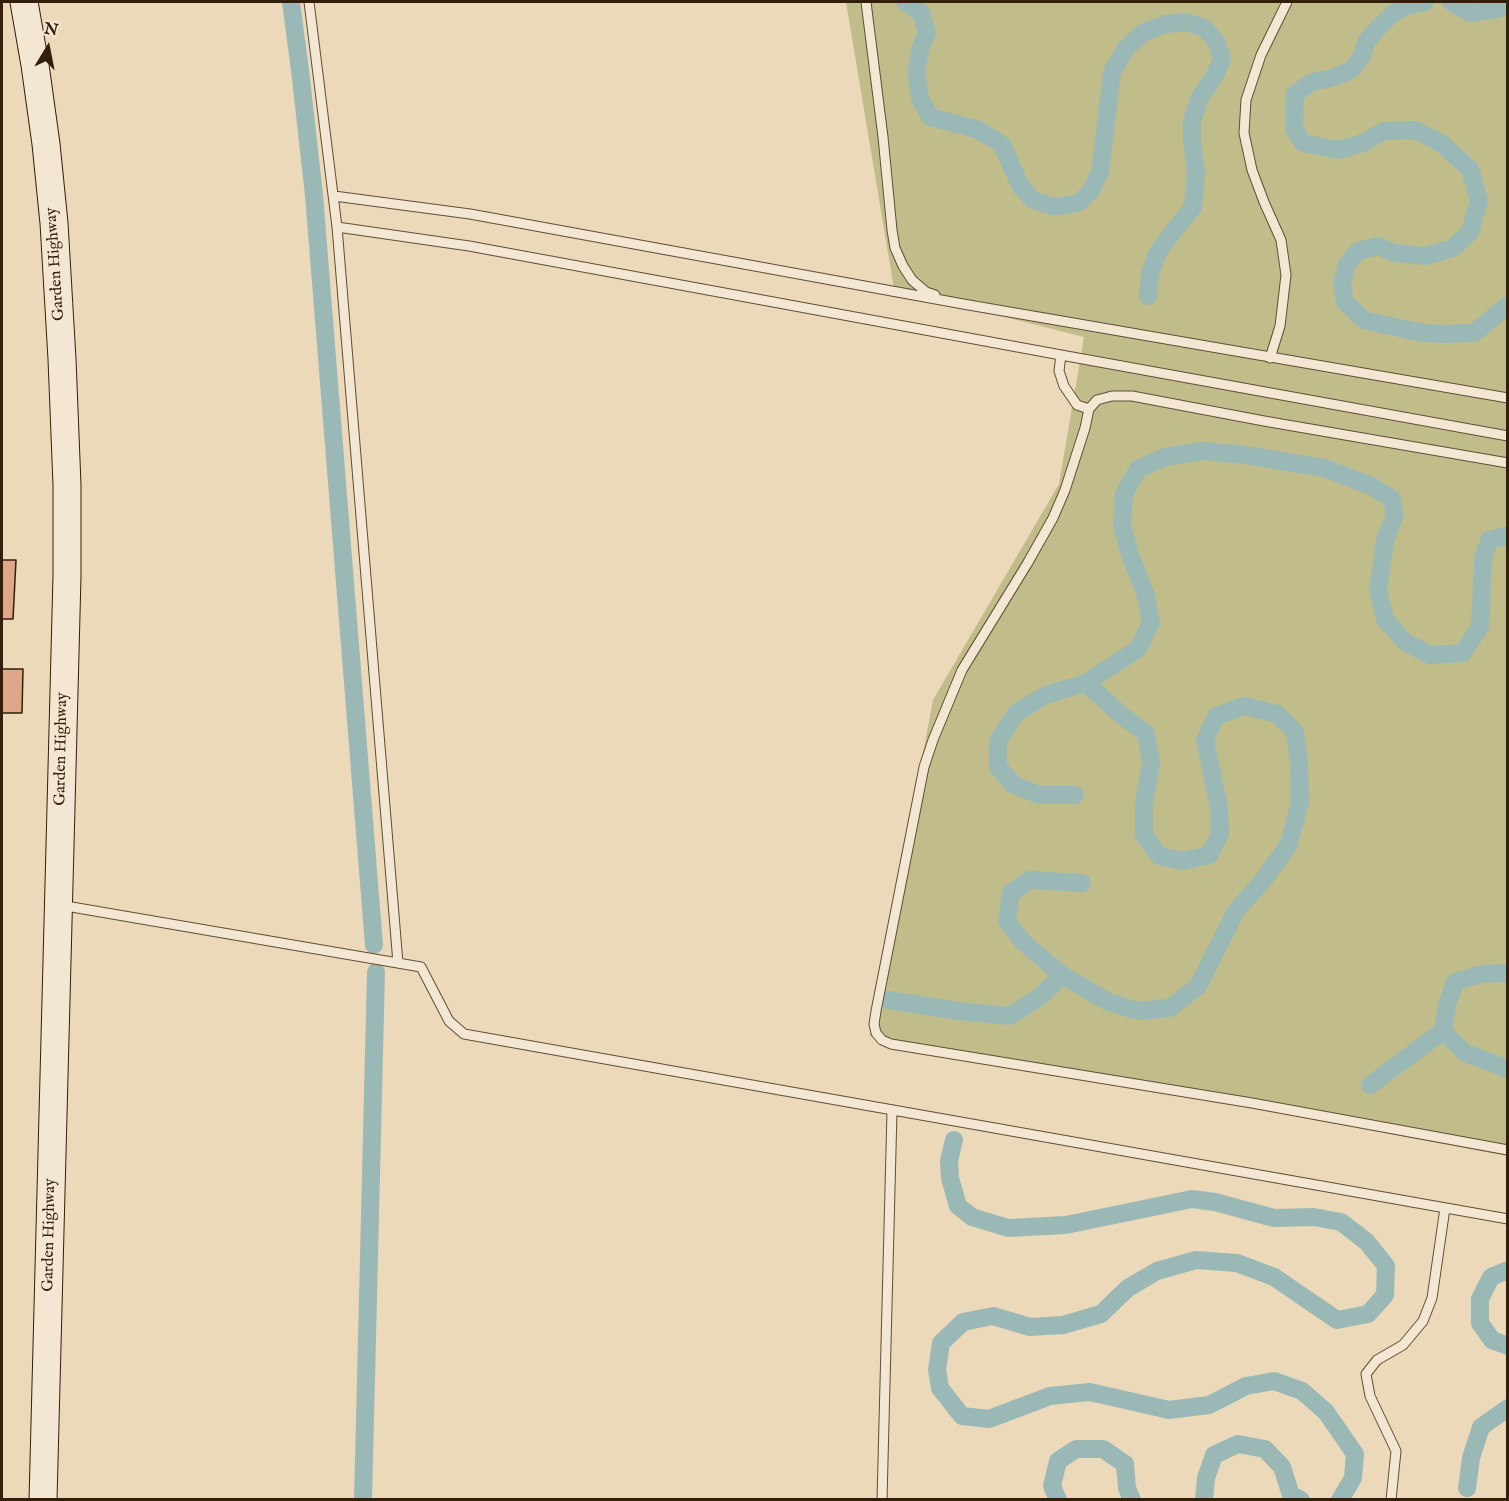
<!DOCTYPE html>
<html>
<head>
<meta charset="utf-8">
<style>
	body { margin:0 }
	#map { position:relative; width:1509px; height:1501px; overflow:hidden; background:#ecd9ba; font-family:"IM FELL English",serif }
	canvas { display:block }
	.frame { position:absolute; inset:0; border:3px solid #311f0a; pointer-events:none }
	.north { position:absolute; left:18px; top:18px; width:60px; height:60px; -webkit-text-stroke:4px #f3e6d2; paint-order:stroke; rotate:10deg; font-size:16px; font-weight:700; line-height:24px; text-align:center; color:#311f0a }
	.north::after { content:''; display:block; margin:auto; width:21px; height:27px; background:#311f0a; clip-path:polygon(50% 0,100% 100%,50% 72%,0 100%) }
</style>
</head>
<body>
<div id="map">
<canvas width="1509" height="1501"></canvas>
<div class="frame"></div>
<div class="north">N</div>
</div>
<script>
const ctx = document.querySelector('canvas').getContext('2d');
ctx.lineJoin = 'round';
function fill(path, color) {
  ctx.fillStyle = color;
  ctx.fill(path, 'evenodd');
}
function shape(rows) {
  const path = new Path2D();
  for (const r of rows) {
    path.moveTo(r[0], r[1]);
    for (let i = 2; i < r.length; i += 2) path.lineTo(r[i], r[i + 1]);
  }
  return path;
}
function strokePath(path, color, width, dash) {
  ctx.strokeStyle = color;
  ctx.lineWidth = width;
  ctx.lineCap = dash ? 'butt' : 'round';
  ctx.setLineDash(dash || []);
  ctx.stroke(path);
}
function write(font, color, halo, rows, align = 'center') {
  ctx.font = font + ' "IM FELL English",serif';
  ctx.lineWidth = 6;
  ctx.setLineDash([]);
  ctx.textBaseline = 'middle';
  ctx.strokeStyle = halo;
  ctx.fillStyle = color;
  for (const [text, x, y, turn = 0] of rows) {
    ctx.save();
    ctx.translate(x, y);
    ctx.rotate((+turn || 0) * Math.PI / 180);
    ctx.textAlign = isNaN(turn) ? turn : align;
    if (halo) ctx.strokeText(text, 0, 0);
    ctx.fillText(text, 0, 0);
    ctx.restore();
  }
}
fill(shape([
	[846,2,1507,2,1507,1156,870,1036,933,700,1059,484,1084,337,894,289]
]), '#c0bd8a');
strokePath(shape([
	[291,2,300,70,314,195,374,945],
	[905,2,921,13,927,33,921,47,916,71,920,98,930,117,979,130,1002,145,1021,187,1033,200,1055,207,1078,203,1091,191,1100,172,1112,72,1126,48,1144,32,1166,24,1186,22,1204,28,1216,41,1222,59,1214,77,1200,97,1192,121,1192,142,1196,173,1193,207,1176,228,1158,252,1150,273,1148,296],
	[1425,2,1406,6,1391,15,1378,28,1366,42,1362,56,1351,70,1332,78,1312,82,1295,94,1294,129,1303,143,1338,150,1363,143,1384,131,1415,130,1442,144,1470,169,1479,201,1470,232,1453,248,1425,256,1394,253,1378,246,1358,251,1347,264,1342,284,1345,302,1364,320,1417,332,1439,334,1474,333,1508,305],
	[1451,2,1470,13,1498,9,1508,3],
	[1075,795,1039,795,1014,785,998,767,998,741,1016,713,1046,695,1086,683],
	[1508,973,1481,974,1455,982,1447,1005,1443,1031,1465,1053,1508,1069],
	[1062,975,1023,942,1007,921,1011,893,1030,880,1082,883],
	[888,1000,957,1011,1010,1016,1041,996,1062,975,1108,1002,1137,1011,1170,1008,1198,986,1236,911,1265,878,1289,844,1300,802,1299,763,1295,732,1277,714,1244,706,1216,716,1205,741,1219,807,1220,834,1209,855,1183,861,1159,856,1144,835,1144,804,1151,763,1146,733,1121,715,1086,683,1138,649,1151,623,1146,596,1130,554,1122,527,1124,494,1138,469,1165,457,1202,451,1245,455,1324,468,1371,486,1391,498,1395,514,1385,541,1378,590,1385,619,1405,642,1430,655,1463,653,1480,627,1483,559,1489,540,1508,535],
	[1370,1085,1443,1031],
	[954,1140,949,1161,950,1178,958,1206,972,1217,1008,1228,1066,1225,1192,1199,1215,1202,1274,1218,1314,1217,1341,1222,1367,1242,1386,1266,1385,1295,1368,1314,1337,1320,1274,1277,1237,1263,1196,1260,1157,1271,1128,1288,1101,1314,1063,1325,1030,1327,993,1316,963,1322,941,1343,937,1370,940,1388,962,1416,989,1419,1050,1396,1090,1392,1169,1410,1209,1405,1246,1386,1274,1381,1302,1391,1326,1412,1355,1454,1353,1478,1340,1500],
	[1508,1270,1491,1277,1480,1299,1480,1323,1492,1340,1508,1346],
	[1467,1488,1471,1458,1481,1427,1508,1408],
	[363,1500,376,972],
	[1058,1500,1052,1486,1058,1461,1076,1449,1103,1449,1125,1464,1127,1488,1132,1500],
	[1204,1500,1206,1478,1214,1455,1238,1444,1265,1449,1282,1467,1291,1495,1301,1500]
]), '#9ab9b6', 18);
const building = shape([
	[2,560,16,560,13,619,2,619,2,560],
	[2,669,23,669,22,713,2,713,2,669]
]);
fill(building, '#dea787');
strokePath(building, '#311f0a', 1.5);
const lane = shape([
	[309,2,337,227,398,963],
	[866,2,883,137,892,230,895,248,903,266,912,280,926,292,935,295],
	[334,196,470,214,963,304,1508,398],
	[337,227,469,246,1061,355,1059,371,1064,386,1077,405,1089,409],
	[1061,355,1508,436],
	[1270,358,1280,326,1286,275,1281,240,1264,202,1252,170,1244,133,1246,100,1261,55,1287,2],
	[1508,463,1264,421,1132,396,1112,396,1097,400,1089,409,1085,428,1065,490,1053,518,1027,564,962,670,933,740,924,767,876,1011,874,1024,876,1033,882,1040,891,1044,1252,1103,1508,1150],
	[60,905,421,967,449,1021,464,1034,1508,1219],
	[882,1500,892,1111],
	[1391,1500,1396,1451,1370,1396,1366,1374,1377,1360,1403,1345,1423,1321,1432,1298,1445,1208]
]);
const secondary = shape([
	[24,2,35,65,46,144,54,223,62,359,67,485,67,576,43,1500]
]);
strokePath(lane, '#604e36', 11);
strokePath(secondary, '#311f0a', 29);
strokePath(lane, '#f3e6d2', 9);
strokePath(secondary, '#f3e6d2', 27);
write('16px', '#311f0a', '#f3e6d2', [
	["Garden Highway",56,264,-94],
	["Garden Highway",62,749,-89],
	["Garden Highway",50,1235,-89]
]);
</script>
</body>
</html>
